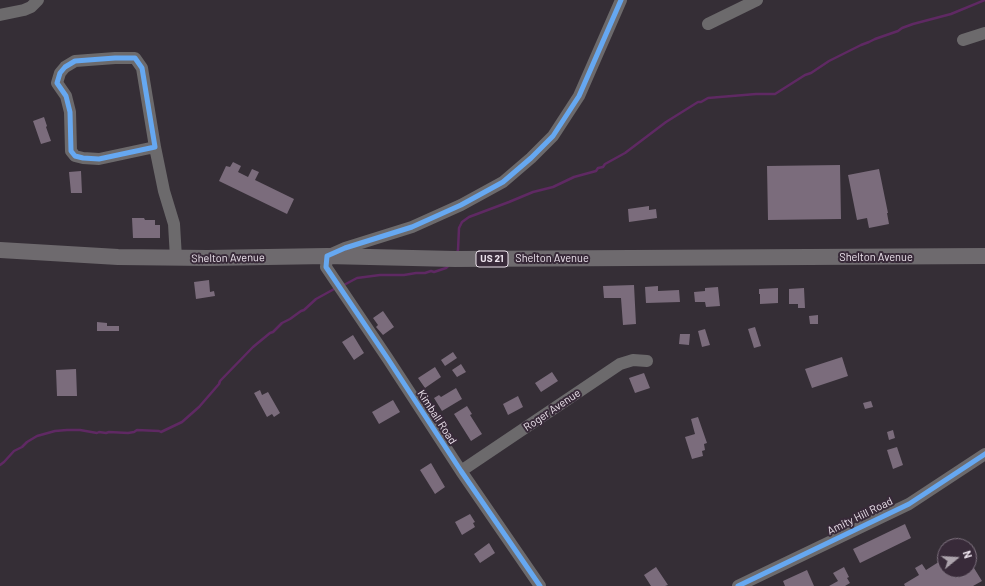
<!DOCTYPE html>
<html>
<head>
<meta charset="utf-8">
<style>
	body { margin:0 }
	#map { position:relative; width:985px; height:586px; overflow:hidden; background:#352e36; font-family:Barlow,sans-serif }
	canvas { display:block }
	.north { position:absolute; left:937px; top:538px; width:40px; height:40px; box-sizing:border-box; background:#382a39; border:1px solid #807481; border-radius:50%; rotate:72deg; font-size:11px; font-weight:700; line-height:16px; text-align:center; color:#ece2ec }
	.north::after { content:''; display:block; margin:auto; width:14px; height:18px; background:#aca3ac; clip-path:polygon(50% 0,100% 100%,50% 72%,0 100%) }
</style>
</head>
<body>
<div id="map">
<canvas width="985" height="586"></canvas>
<div class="north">N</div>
</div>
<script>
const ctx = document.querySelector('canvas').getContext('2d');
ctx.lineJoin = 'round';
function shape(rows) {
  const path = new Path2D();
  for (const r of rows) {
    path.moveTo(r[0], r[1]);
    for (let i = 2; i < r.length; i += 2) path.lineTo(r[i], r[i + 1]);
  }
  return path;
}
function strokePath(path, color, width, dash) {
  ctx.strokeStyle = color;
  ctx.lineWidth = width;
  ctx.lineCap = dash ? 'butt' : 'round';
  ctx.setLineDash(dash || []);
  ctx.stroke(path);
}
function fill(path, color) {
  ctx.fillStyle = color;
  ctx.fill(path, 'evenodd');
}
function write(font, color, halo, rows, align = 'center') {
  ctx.font = font + ' Barlow,sans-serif';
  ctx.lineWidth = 4;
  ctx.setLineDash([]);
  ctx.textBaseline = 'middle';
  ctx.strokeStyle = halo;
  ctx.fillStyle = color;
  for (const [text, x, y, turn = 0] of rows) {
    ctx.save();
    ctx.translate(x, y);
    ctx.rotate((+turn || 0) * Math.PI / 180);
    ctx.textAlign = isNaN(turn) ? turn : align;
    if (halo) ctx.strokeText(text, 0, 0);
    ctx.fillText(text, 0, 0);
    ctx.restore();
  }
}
strokePath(shape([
	[457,253,458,250,459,228,462,222,469,217,509,202,533,192,553,187,574,177,596,171,598,168,603,167,605,164,625,153,666,122,698,102,701,102,708,98,756,94,775,94,805,75,811,73,829,61,861,45,869,42,875,39,898,31,902,28,913,24,951,14,985,0],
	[342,286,357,278,380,275,404,275,416,273,425,273,431,271,434,272,446,268,449,265],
	[0,465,4,462,14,451,22,447,27,442,37,436,55,431,67,430,80,430,97,433,99,432,106,433,109,432,128,433,134,432,137,430,159,431,161,432,182,422,199,407,219,384,220,381,253,347,270,333,273,332,282,323,290,319,301,311,304,310,316,299,336,288]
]), '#5f2963', 2.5);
fill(shape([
	[44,117,47,126,46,127,51,141,41,144,33,121],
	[233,162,241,166,238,172,248,177,252,169,259,172,255,180,294,199,287,214,219,181,226,166,230,167],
	[840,165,841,219,768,220,767,166],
	[879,169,888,213,887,213,889,224,869,228,867,218,857,220,848,175],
	[81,171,82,193,71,193,69,172],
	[649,206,649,210,656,209,657,218,629,222,628,209],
	[132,218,144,218,145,220,155,220,155,225,160,225,160,238,133,238],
	[209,280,210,292,214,291,215,296,196,299,194,282],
	[634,285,636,324,623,325,621,298,604,298,603,286],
	[658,286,658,291,679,290,680,302,646,303,645,287],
	[718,287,720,306,706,307,705,302,695,302,694,292,705,291,705,288],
	[778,288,778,303,760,304,760,294,759,294,759,289],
	[804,288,805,308,798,308,798,304,789,304,789,289],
	[383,311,394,327,383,335,376,327,378,325,373,318],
	[818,315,818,324,810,324,809,316],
	[97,322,107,323,107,326,119,326,119,331,97,331],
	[755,327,761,346,754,348,748,329],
	[705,329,710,345,702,347,698,331],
	[680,334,690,334,689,345,679,344],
	[353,335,364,353,354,360,342,342],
	[453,352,457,358,445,366,441,360],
	[842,357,848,376,812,388,805,369],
	[461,364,466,372,457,377,452,370],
	[435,367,441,377,425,388,418,378],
	[76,369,77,396,57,396,56,370],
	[552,372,558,381,541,392,535,383],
	[644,373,650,388,635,393,629,378],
	[456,388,462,399,442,411,434,398,439,395,441,397],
	[260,390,262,395,268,392,280,413,274,417,272,414,267,417,254,393],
	[518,396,523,407,508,415,503,404],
	[393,400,400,412,379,424,372,412],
	[871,401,873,407,865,409,863,403],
	[467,406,472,414,470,415,482,434,471,441,454,414],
	[698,417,707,443,704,444,705,450,702,451,703,456,692,459,685,437,695,434,691,419],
	[893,430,895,438,889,440,887,432],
	[897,447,903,465,893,469,887,450],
	[431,463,445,487,435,494,420,470],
	[470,514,475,522,473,523,475,527,462,535,455,522],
	[905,524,911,538,860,563,853,549],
	[489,543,495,553,480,563,474,554],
	[945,558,945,570,969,570,969,560,982,581,973,586,905,586,904,584,919,575,915,568,922,564,926,570],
	[656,567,668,585,665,586,651,586,644,575],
	[844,567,849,577,847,578,850,583,845,586,829,586,838,581,833,573],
	[807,570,814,586,785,586,783,581]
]), '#7b6c7c');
strokePath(shape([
	[0,15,24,10,31,7,38,0],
	[708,24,757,0],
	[963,40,985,33],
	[115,58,135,58,142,68,155,147,99,159,83,158,75,156,71,151,70,112,66,96,57,83,60,73,65,67,75,61,115,58],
	[155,147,164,191,174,224,176,258],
	[461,471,620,364,633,360,647,361],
	[540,586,461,471,388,359,326,267,327,256,345,248,412,227,461,205,503,182,531,158,553,136,579,96,621,0],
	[738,586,909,504,985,454]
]), '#6c6a6c', 12);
strokePath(shape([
	[0,250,118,257,207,258,327,256,455,259,985,256]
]), '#6e6a6e', 16);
strokePath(shape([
	[115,58,135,58,142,68,155,147,99,159,83,158,75,156,71,151,70,112,66,96,57,83,60,73,65,67,75,61,115,58],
	[540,586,461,471,388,359,326,267,327,256,345,248,412,227,461,205,503,182,531,158,553,136,579,96,621,0],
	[738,586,909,504,985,454]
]), '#66a8f1', 5);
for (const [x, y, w] of [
	[492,259,32]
]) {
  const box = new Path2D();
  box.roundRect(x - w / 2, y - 8, w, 16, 3);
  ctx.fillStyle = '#382a39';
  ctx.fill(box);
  strokePath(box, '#ece2ec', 1);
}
write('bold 10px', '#ece2ec', null, [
	["US 21",492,259]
]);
write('11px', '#ece2ec', '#382a39', [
	["Shelton Avenue",876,257],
	["Shelton Avenue",228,258,-1],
	["Shelton Avenue",552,258],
	["Roger Avenue",552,410,-34],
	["Kimball Road",437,417,57],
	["Amity Hill Road",860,516,-26]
]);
</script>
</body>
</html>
